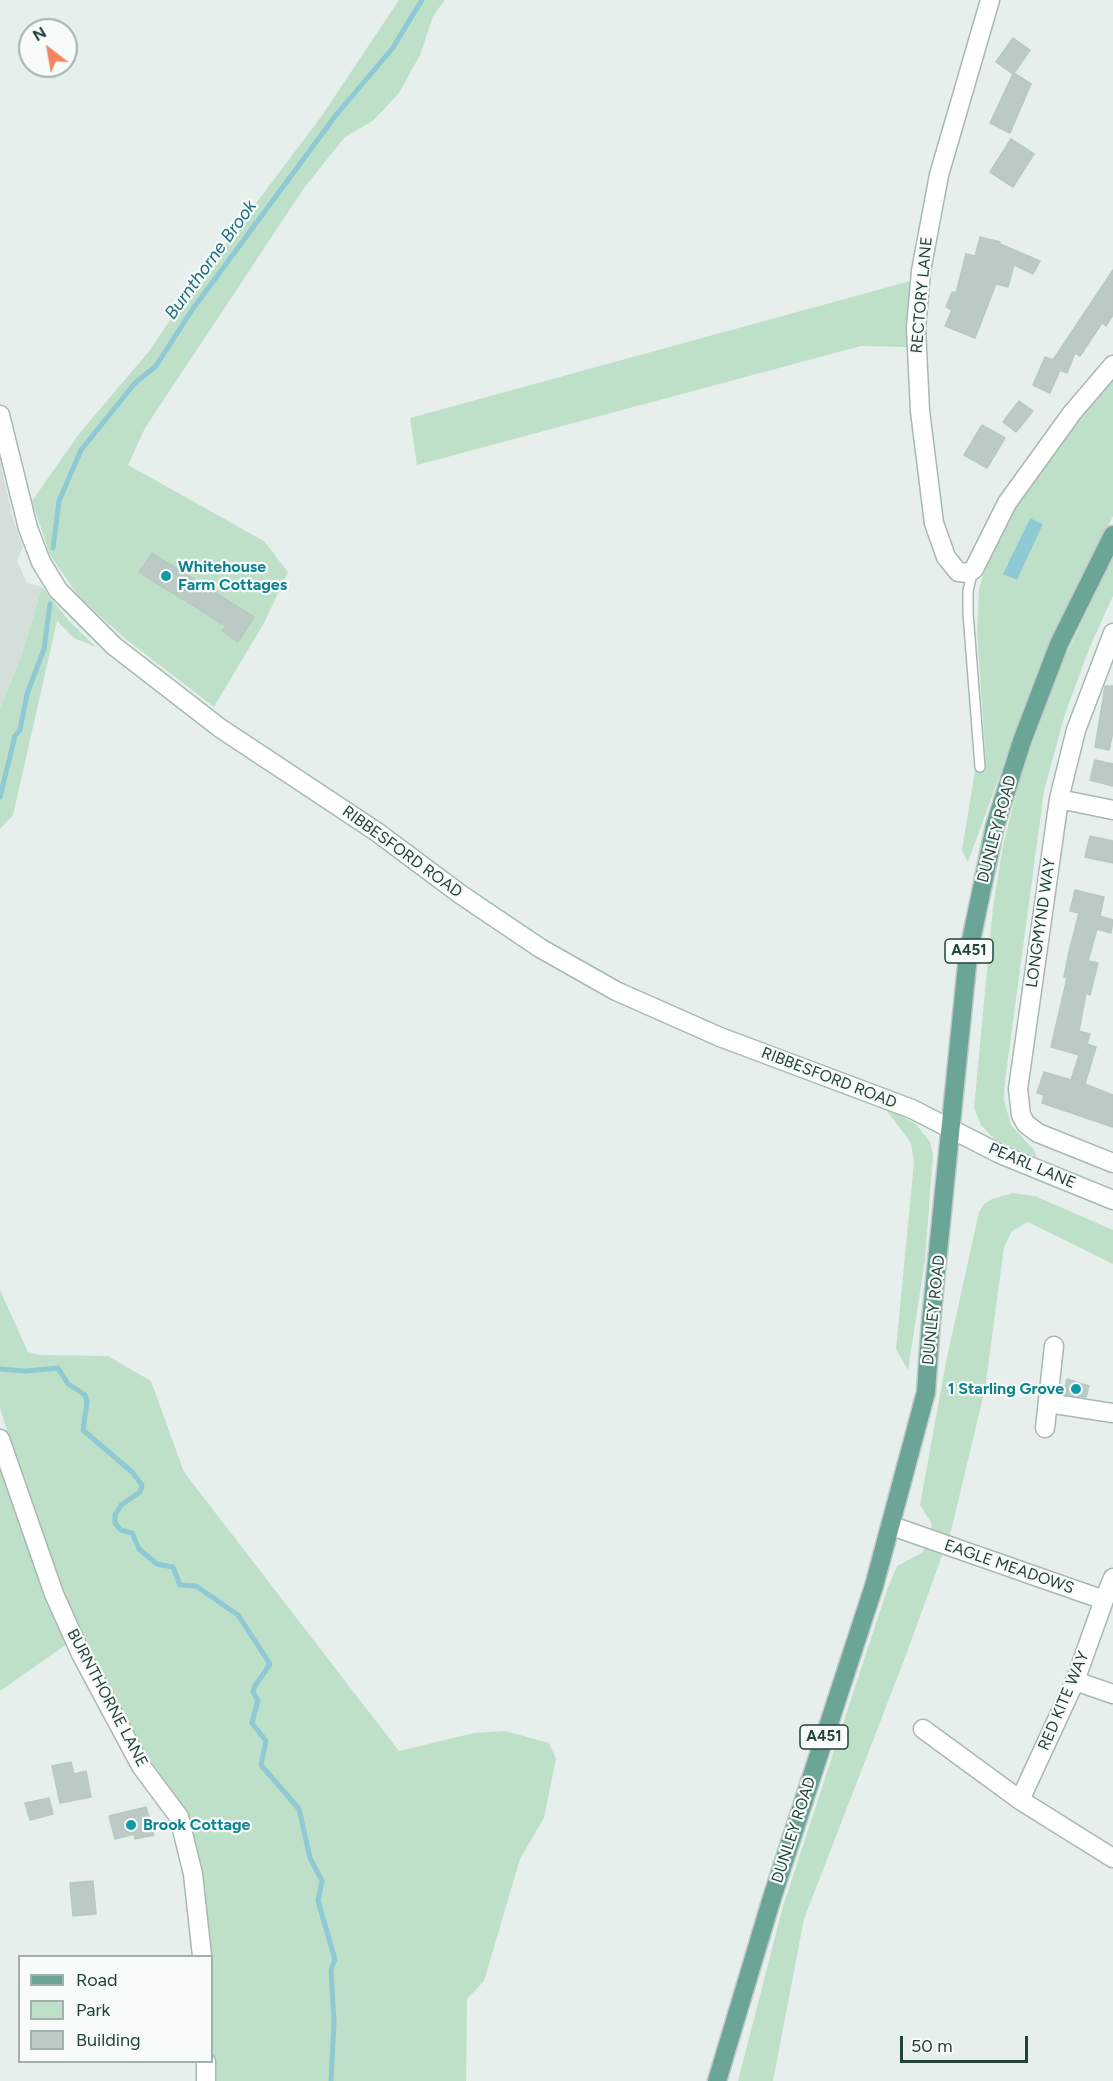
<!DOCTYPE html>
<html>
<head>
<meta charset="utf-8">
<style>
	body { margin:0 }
	#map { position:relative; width:1113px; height:2081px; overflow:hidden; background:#e6efeb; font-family:Figtree,sans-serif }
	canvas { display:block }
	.legend { position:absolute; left:18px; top:1955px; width:195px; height:108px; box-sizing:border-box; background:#f7fbf9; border:2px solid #a3b1ad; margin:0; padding:8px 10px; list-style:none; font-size:18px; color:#24423a }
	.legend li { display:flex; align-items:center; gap:12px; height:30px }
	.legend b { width:30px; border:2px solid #a3b1ad }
	.north { position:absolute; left:18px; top:18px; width:60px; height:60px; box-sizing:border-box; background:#f7fbf9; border:2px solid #a3b1ad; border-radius:50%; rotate:329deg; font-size:16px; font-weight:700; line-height:24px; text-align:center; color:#24423a }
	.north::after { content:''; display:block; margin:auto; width:21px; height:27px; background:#f4845f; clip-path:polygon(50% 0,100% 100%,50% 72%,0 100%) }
	.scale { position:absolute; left:900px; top:2036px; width:128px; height:27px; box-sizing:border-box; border:3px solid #24423a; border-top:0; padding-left:8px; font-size:18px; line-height:21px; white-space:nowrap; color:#24423a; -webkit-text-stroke:4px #f7fbf9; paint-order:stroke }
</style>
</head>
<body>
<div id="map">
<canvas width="1113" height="2081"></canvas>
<ul class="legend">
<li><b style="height:8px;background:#6aa596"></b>Road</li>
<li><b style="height:16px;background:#bfe0c8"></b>Park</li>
<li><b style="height:16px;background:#bbcac4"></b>Building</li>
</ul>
<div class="north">N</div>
<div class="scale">50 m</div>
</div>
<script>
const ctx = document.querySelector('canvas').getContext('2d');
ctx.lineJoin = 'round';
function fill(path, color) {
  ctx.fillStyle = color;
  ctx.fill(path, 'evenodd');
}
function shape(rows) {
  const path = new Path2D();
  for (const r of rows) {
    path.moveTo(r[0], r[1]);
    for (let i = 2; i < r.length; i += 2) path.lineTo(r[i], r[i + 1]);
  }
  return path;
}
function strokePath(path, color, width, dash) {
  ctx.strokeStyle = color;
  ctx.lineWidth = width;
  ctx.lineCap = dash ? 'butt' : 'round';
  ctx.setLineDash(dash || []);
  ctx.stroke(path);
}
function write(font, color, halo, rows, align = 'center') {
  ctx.font = font + ' Figtree,sans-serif';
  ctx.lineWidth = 4.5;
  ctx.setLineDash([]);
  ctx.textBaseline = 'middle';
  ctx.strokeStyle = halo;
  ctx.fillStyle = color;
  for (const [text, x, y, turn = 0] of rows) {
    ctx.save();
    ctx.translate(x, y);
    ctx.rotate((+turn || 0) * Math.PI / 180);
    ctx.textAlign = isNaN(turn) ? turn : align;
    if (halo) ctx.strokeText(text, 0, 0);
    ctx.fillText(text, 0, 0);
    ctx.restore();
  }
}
fill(shape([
	[0,461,13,518,23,547,17,561,27,583,42,587,21,657,0,708]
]), '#d4dfda');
fill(shape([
	[399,0,445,0,433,16,420,55,399,93,374,120,345,137,304,188,145,428,128,465,264,541,288,572,264,623,214,707,127,640,80,598,50,555,32,501,79,434,150,350,187,295,321,117],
	[914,280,909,347,861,346,417,465,410,418],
	[1113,378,1113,516,1040,665,968,862,962,850,975,771,986,765,977,631,979,589,987,562,1004,526,1039,472],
	[1030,518,1043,524,1016,580,1004,573],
	[1113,557,1113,596,1089,649,1065,714,1044,791,1005,1081,1004,1100,1011,1125,1034,1150,1037,1157,995,1140,981,1125,974,1108,993,907,1003,845,1023,769,1060,668],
	[42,587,69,621,96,647,74,638,57,621,13,815,0,829,0,708,21,657],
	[884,1107,916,1124,930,1142,933,1154,925,1260,908,1370,896,1349,914,1162,911,1143],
	[1013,1193,1035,1196,1113,1230,1113,1264,1028,1222,1012,1231,1004,1247,985,1389,951,1531,906,1655,804,1919,773,2081,738,2081,783,1906,887,1590,897,1566,923,1552,928,1540,932,1524,920,1505,946,1362,979,1212,984,1204,992,1199],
	[0,1290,28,1352,40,1355,108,1356,151,1381,184,1472,399,1751,474,1733,505,1731,549,1743,556,1759,544,1818,520,1859,484,1981,467,1999,466,2081,213,2081,212,1956,207,1956,191,1825,182,1805,151,1762,113,1694,63,1593,31,1508,0,1408],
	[0,1457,31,1558,67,1644,0,1691]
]), '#bfe0c8');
fill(shape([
	[1030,518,1043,524,1017,580,1003,574]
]), '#8ec9d4');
strokePath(shape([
	[53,548,59,501,81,450,135,383,156,366,192,310,336,115,392,49,422,0],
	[0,797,15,736,20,730,27,694,44,649,50,604],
	[0,1369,26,1371,58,1368,68,1384,85,1395,87,1402,83,1430,132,1472,142,1485,140,1492,121,1505,115,1515,115,1523,121,1530,132,1533,139,1549,157,1564,173,1567,180,1585,196,1586,238,1615,270,1664,255,1686,253,1692,258,1700,252,1723,266,1741,261,1765,299,1809,310,1858,322,1881,318,1901,335,1959,331,1970,334,2022,331,2081]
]), '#8ec9d4', 5);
const building = shape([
	[1013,38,1030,50,1014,73,1031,84,1010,133,990,123,1013,74,996,62,1013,38],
	[1011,139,1034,154,1013,187,990,172,1011,139],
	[980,237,1000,242,1000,244,1040,261,1033,274,1014,265,1008,287,996,284,975,338,945,326,952,310,946,307,952,292,956,293,966,254,975,256,980,237],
	[1113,270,1113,315,1106,326,1102,323,1080,356,1075,353,1067,373,1060,370,1050,393,1033,385,1045,357,1053,360,1113,270],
	[1019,401,1033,411,1016,432,1003,422,1019,401],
	[982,425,1005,438,987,468,964,455,982,425],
	[152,553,254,617,238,642,222,631,226,626,139,572,152,553],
	[1105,686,1113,686,1113,732,1109,750,1095,747,1105,686],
	[1095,760,1113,764,1113,786,1090,780,1095,760],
	[1090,836,1113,841,1113,863,1085,857,1090,836],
	[1075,890,1104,897,1100,916,1113,920,1111,933,1097,929,1088,961,1098,963,1090,995,1086,993,1079,1031,1090,1034,1087,1044,1096,1047,1085,1084,1113,1095,1113,1127,1042,1103,1044,1095,1037,1093,1044,1072,1071,1080,1079,1055,1051,1047,1067,978,1064,977,1069,952,1079,913,1070,911,1075,890],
	[1067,1379,1089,1386,1086,1397,1063,1394,1067,1379],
	[71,1762,74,1774,86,1771,91,1797,60,1803,52,1766,71,1762],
	[49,1798,53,1814,30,1820,25,1803,49,1798],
	[146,1807,154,1835,135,1839,134,1834,115,1839,109,1816,146,1807],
	[93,1881,96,1914,73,1916,70,1883,93,1881]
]);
fill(building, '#bbcac4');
strokePath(building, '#b8c9c2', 1.5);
const service = shape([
	[973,569,968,591,968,613,980,767]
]);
const minor = shape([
	[990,0,939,175,921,271,916,328,920,411,934,523,946,557,958,572,968,573,974,569,1007,503,1072,413,1113,365],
	[1113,633,1076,730,1059,799,1018,1089,1021,1115,1026,1124,1038,1133,1113,1163],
	[1059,799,1113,810],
	[1048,1403,1113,1413],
	[1045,1428,1054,1346],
	[0,1439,54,1594,81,1654,141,1766,179,1817,193,1874,202,1956],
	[892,1526,1104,1600,1113,1578],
	[1075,1681,1113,1694],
	[923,1729,1020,1800,1113,1858],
	[1020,1800,1075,1681,1104,1600],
	[206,2081,206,2062]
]);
const secondary = shape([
	[0,415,28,528,41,562,58,590,114,646,220,728,377,832,460,894,540,948,616,991,720,1037,912,1109,1000,1154,1113,1200]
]);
const primary = shape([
	[717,2081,771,1901,874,1586,926,1392,931,1321,968,955,995,826,1022,741,1059,644,1113,535]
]);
strokePath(service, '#a8b8b2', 12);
strokePath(minor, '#a8b8b2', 21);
strokePath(secondary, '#a4bbb3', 21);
strokePath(primary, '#c2cac8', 21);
strokePath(service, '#fff', 9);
strokePath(minor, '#fff', 18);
strokePath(secondary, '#fff', 18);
strokePath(primary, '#6aa596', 18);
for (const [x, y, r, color] of [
	[166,576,6,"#0f9aa8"],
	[1076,1389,6,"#0f9aa8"],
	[131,1825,6,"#0f9aa8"]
]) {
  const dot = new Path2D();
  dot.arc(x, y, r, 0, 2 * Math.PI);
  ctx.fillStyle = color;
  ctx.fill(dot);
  strokePath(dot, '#f7fbf9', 2);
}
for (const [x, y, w] of [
	[969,951,48],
	[824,1737,48]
]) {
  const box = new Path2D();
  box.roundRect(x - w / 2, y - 12, w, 24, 4.5);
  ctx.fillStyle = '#f7fbf9';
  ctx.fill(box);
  strokePath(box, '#24423a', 1.5);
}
write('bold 15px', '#24423a', null, [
	["A451",969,951],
	["A451",824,1737]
]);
write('16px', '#24423a', '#f7fbf9', [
	["RECTORY LANE",922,295,-85],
	["DUNLEY ROAD",997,829,-75],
	["RIBBESFORD ROAD",402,852,36],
	["LONGMYND WAY",1041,923,-82],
	["RIBBESFORD ROAD",829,1078,21],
	["PEARL LANE",1032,1166,23],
	["DUNLEY ROAD",934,1310,-84],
	["EAGLE MEADOWS",1009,1567,19],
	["BURNTHORNE LANE",107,1698,62],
	["RED KITE WAY",1064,1701,-67],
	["DUNLEY ROAD",794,1830,-72]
]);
write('bold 16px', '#0d838f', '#f7fbf9', [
	["Whitehouse",178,567],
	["Farm Cottages",178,585],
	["1 Starling Grove",1064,1389,"right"],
	["Brook Cottage",143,1825]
], 'left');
write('italic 18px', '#1c6f80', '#f7fbf9', [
	["Burnthorne Brook",211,260,-54]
]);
</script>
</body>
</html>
